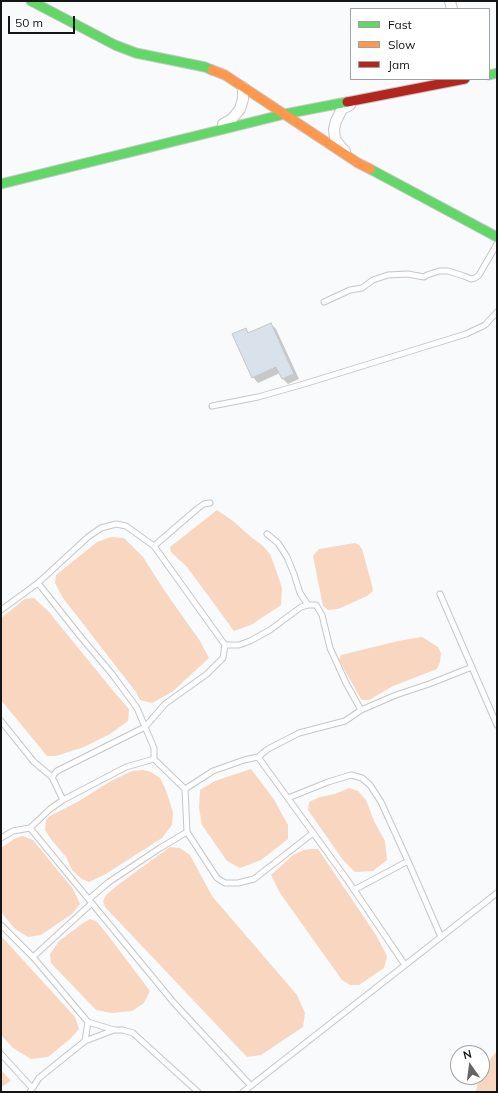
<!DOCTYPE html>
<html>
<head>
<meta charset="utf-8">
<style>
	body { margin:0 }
	#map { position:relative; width:498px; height:1093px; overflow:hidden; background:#f8fafc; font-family:Mulish,sans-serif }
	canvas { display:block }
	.frame { position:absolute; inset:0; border:2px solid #141516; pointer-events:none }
	.legend { position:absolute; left:350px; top:8px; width:140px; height:72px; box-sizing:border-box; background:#fff; border:1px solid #a1a1a2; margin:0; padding:5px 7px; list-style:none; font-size:12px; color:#141516 }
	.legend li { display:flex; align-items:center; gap:8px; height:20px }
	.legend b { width:20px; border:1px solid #a1a1a2 }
	.north { position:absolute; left:450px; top:1045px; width:40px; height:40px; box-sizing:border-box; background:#fff; border:1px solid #a1a1a2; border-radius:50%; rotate:346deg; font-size:11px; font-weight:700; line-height:16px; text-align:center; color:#141516 }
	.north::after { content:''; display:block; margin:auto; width:14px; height:18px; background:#646566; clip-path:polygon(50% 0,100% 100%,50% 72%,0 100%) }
	.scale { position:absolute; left:8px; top:16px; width:67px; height:18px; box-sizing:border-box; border:2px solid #141516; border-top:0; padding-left:5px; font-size:12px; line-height:14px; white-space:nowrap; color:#141516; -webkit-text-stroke:3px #fff; paint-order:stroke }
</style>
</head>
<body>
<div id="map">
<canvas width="498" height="1093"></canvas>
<div class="frame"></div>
<ul class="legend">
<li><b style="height:5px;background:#63d668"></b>Fast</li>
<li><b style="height:5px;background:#ff974d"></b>Slow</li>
<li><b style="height:5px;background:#b3261e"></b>Jam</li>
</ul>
<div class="north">N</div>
<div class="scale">50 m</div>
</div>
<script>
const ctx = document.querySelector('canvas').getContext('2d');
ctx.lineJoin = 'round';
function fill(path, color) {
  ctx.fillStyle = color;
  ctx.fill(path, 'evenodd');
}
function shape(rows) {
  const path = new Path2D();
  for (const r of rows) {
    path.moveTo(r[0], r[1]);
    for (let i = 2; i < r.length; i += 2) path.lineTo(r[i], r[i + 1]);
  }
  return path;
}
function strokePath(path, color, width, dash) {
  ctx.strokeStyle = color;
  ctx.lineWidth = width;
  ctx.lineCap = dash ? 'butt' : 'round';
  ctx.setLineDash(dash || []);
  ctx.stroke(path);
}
fill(shape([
	[217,510,233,521,251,537,263,546,270,554,276,570,282,588,281,605,251,625,234,631,187,567,171,552,170,547],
	[111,537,124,538,143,557,164,590,200,641,209,658,172,692,152,703,140,700,136,692,63,598,55,583,56,575,97,542],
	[355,543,359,545,362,549,372,585,373,591,367,596,338,609,328,610,323,606,313,556,319,549],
	[34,598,48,611,115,693,129,709,128,721,110,734,84,747,56,756,47,756,1,700,1,618,25,599],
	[422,637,438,647,441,653,440,662,437,669,393,686,369,700,363,700,361,699,339,660,341,655,398,641],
	[251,769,273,798,288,825,288,839,261,860,240,868,227,861,202,825,199,808,200,790,215,781],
	[143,770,151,772,160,778,165,788,173,812,172,825,162,838,104,875,89,882,82,879,72,870,66,857,51,839,45,830,46,820,50,816,79,801,111,781,132,771],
	[349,788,358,791,366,800,374,821,385,841,387,860,373,871,355,872,343,860,308,810,309,802,320,797,335,794],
	[22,836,33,840,73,889,80,904,72,914,41,935,28,937,15,929,1,912,1,848,14,839],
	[170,847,180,848,190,855,212,896,297,995,305,1013,303,1027,261,1055,247,1057,105,907,103,901,106,895,119,884],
	[311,849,318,849,376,935,387,956,384,968,359,985,350,985,342,980,280,893,271,875,293,855,304,850],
	[90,919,96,921,107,934,150,991,144,1003,132,1011,112,1013,96,1010,51,963,50,954,59,941,83,923],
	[1,936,75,1017,79,1029,70,1039,48,1057,31,1059,13,1048,1,1035],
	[497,1051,497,1092,476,1092,477,1086,480,1077,482,1077,482,1073,485,1065],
	[1,1070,11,1081,1,1087]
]), '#f9d6c0');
fill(shape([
	[271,324,276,329,299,379,288,384,283,379,280,373,258,383,253,377,245,329,250,333]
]), '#0003');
const building = shape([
	[271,323,294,374,282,379,276,367,252,378,232,334,246,328,248,333,271,323]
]);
fill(building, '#d9e2ea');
strokePath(building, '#c5c6c8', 1);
const lane = shape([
	[324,302,350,290,362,288,373,280,388,275,408,274,424,277,427,275,439,271,448,271,464,276,471,279,475,278,479,275,497,244],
	[212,406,258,397,304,384,466,334,485,325,497,312],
	[267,534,278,543,287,557,294,574,300,593,308,605],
	[154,546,197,509,204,504,210,503],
	[38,583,80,636,112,674,137,708,154,748,154,759],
	[440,594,497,725],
	[1,610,38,583,88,537,101,528,116,524,126,526,154,546,225,645,239,645,250,641,270,630,301,607,308,605,316,605,322,615,330,648,346,683,361,710],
	[1,721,34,762,52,777,63,800],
	[258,757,348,881,405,965],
	[52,777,57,771,145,727,165,704,207,674,223,658,225,645],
	[288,798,328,782,351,775,362,778,370,785,381,802,408,861,441,937],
	[30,828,174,1003,251,1086],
	[187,832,217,878,225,883,238,883,254,879,313,833],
	[1,838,13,831,30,828,50,809,63,800,126,767,154,759,185,789],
	[354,890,408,861],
	[89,899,109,882,160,848,187,832,185,789,213,771,244,760,258,757,268,749,299,733,345,721,361,710,396,695,429,684,472,667],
	[1,925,33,957,88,1022,114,1030],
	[33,957,92,903],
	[85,1041,88,1022],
	[1,1054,32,1088],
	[30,1092,39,1078,85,1041,114,1030,123,1030,133,1033,198,1092],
	[243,1092,497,893]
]);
const street = shape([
	[450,1,452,9],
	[223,124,232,119,240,109,243,99,243,87],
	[345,151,341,147,335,139,334,129,336,121,342,109,350,105]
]);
const fast = shape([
	[31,1,115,45,136,53,205,67,212,70],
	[489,75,497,73],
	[370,169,497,237],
	[1,184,285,114,347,102]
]);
const slow = shape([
	[212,70,225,75,358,163,370,169]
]);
const jam = shape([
	[347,102,465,79]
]);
strokePath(lane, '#c5c6c8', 7);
strokePath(street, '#c5c6c8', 12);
strokePath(fast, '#c5c6c8', 11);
strokePath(slow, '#c5c6c8', 11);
strokePath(jam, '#c5c6c8', 11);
strokePath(lane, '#fefeff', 5);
strokePath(street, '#fefeff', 10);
strokePath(fast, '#63d668', 9);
strokePath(slow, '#ff974d', 9);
strokePath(jam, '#b3261e', 9);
</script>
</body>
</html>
